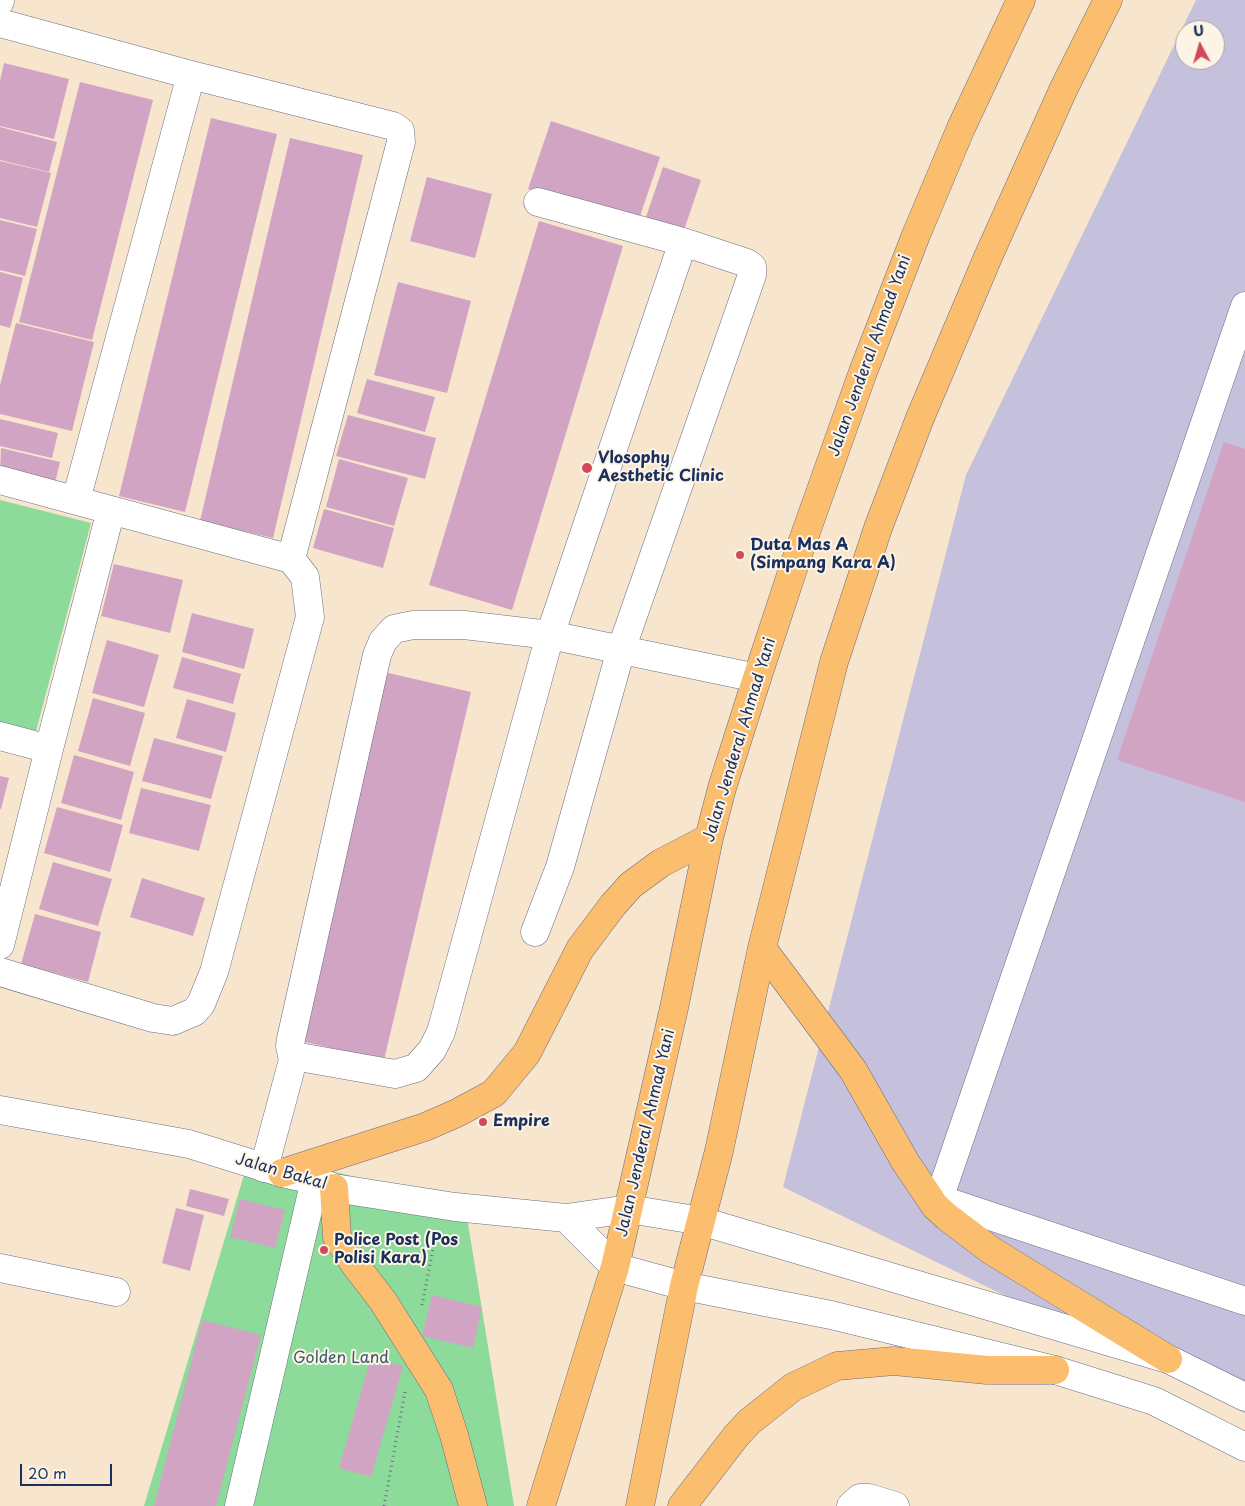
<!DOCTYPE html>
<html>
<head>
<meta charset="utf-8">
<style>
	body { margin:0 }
	#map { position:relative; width:1245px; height:1506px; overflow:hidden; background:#f7e5cd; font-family:"Playpen Sans",sans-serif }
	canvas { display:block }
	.north { position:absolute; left:1175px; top:20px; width:50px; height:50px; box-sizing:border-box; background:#fcf5e5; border:1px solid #a2a6af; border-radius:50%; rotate:354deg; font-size:14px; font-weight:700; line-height:20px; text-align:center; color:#1b2f5e }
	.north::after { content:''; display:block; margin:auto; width:18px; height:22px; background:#d1495b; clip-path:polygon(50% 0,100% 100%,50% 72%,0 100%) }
	.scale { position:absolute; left:20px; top:1464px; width:92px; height:22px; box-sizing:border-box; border:2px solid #1b2f5e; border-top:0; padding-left:6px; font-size:15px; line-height:18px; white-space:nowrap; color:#1b2f5e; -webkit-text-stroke:4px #fcf5e5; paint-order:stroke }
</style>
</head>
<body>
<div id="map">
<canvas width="1245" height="1506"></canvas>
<div class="north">U</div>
<div class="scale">20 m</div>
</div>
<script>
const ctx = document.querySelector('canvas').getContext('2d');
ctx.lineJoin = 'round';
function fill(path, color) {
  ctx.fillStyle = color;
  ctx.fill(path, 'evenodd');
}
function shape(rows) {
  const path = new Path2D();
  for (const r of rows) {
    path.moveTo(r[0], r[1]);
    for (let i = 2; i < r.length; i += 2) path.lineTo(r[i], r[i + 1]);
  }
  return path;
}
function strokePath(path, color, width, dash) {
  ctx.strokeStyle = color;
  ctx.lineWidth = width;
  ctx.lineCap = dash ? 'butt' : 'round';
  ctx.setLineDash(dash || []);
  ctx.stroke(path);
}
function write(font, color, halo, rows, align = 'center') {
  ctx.font = font + ' "Playpen Sans",sans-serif';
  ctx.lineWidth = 4;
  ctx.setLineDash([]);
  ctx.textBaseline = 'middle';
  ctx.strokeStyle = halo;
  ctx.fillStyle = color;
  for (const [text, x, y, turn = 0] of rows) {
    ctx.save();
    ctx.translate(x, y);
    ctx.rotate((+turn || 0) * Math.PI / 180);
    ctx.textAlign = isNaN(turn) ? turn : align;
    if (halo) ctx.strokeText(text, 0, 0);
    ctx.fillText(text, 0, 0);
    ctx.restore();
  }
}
fill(shape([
	[1196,0,1245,0,1245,1413,783,1187,966,475],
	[1185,30,1215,30,1215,60,1185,60]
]), '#c5c0db');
fill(shape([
	[0,500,91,523,35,735,0,726],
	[251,1152,356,1177,464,1199,514,1506,144,1506]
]), '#8cdb9a');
fill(shape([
	[4,63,69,79,54,139,0,126,0,81],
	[80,82,153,100,92,340,19,322],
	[211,118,277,134,185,512,119,496],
	[551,121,660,157,637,225,528,189],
	[0,127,57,142,49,172,0,160],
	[290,138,363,155,273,538,200,521],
	[0,161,51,173,37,227,0,218],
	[663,167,701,180,683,233,645,220],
	[427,177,492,194,475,258,410,241],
	[0,220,37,229,25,276,0,270],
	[539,221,623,246,512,610,429,585],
	[0,272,23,278,10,328,0,325],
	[398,282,471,301,447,393,374,375],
	[16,323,94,342,72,431,0,414,0,385],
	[367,379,435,397,425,432,357,413],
	[348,415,436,438,425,479,336,456],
	[0,419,58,433,52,458,0,446],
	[1224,442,1245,449,1245,802,1117,760],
	[1,448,60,462,54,487,0,473],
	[339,459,408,478,394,526,326,507],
	[324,509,394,528,383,568,313,548],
	[114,564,183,580,170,633,101,616],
	[192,613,254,629,244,669,182,652],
	[107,640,159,655,144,707,92,693],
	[182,657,241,674,233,704,173,688],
	[384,672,471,692,384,1060,296,1040],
	[93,698,145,713,130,766,78,751],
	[187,699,236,713,226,752,176,738],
	[154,738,223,756,211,799,142,781],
	[74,755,134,772,121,820,61,803],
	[0,776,9,778,1,809,0,809],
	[141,788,211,805,199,851,129,833],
	[57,807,123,825,110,872,44,853],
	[53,862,112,879,98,926,39,909],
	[142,878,205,898,193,936,130,917],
	[35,914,101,932,88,982,21,964],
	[190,1189,229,1199,224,1216,186,1206],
	[240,1199,285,1210,275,1248,230,1237],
	[176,1208,204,1215,190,1271,162,1263],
	[432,1295,482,1307,473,1348,422,1336],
	[202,1320,261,1335,216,1506,154,1506],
	[371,1357,403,1366,371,1477,339,1468]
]), '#d1a4c4');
const minor = shape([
	[0,1,0,0],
	[0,23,191,75,393,126,400,131,401,142,291,559],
	[1245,306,939,1199,1245,1301],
	[0,480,291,559,305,577,310,617,214,972,201,1004,194,1012,173,1021,153,1018,0,972],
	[76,500,191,75],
	[0,736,49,749],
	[535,932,560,867,621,650,752,275,752,267,747,263,683,242,538,202],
	[0,945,49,749,111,510],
	[293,1060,290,1046,291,1039,377,655,383,641,394,629,413,625,464,625,550,635,757,678],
	[0,1110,189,1144,282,1173,315,1180,334,1188,455,1207,566,1218,629,1209,701,1221,1168,1359,1245,1397],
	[264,1168,293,1060,305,1058,395,1074,416,1068,432,1050,441,1032,550,635,683,242],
	[566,1218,615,1267,684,1286,831,1315,1055,1370,1154,1401,1245,1447],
	[0,1268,116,1292],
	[239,1506,315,1180],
	[851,1506,860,1498,869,1498,895,1506]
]);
const highway = shape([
	[762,948,853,1070,906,1163,935,1206,947,1217,992,1251,1168,1359],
	[282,1173,425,1127,457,1113,494,1093,527,1053,580,949,613,905,631,885,661,863,709,838],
	[334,1188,337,1237,356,1266,383,1301,439,1390,454,1435,473,1506],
	[541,1506,615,1267,674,1008,709,838,722,788,757,678,796,560,863,372,916,235,961,128,1021,0],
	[640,1506,684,1286,719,1151,762,948,834,662,878,528,920,418,988,257,1064,88,1108,0],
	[682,1506,736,1436,749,1422,793,1387,837,1366,894,1361,987,1370,1055,1370]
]);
strokePath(minor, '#686f85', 29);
strokePath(highway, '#686f85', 29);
strokePath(shape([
	[422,1305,434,1244,440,1234],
	[384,1506,405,1392]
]), '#686f85', 3, [1, 4]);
strokePath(minor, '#fff', 28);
strokePath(highway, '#fbbd6e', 28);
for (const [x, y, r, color] of [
	[587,468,6,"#d1495b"],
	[740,555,5,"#d1495b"],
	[483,1122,5,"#d1495b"],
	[324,1250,5,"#d1495b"]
]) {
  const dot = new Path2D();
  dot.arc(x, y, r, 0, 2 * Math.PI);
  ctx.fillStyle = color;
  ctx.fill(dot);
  strokePath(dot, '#fcf5e5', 2);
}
write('16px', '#1b2f5e', '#fcf5e5', [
	["Jalan Jenderal Ahmad Yani",870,356,-70],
	["Jalan Jenderal Ahmad Yani",740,740,-73],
	["Jalan Jenderal Ahmad Yani",646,1133,-77],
	["Jalan Bakal",281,1172,16]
]);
write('bold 16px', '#1b2f5e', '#fcf5e5', [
	["Vlosophy",598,459],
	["Aesthetic Clinic",598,477],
	["Duta Mas A",750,546],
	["(Simpang Kara A)",750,564],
	["Empire",493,1122],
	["Police Post (Pos",334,1241],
	["Polisi Kara)",334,1259]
], 'left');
write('16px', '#375a6d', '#fcf5e5', [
	["Golden Land",341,1359]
]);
</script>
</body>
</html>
